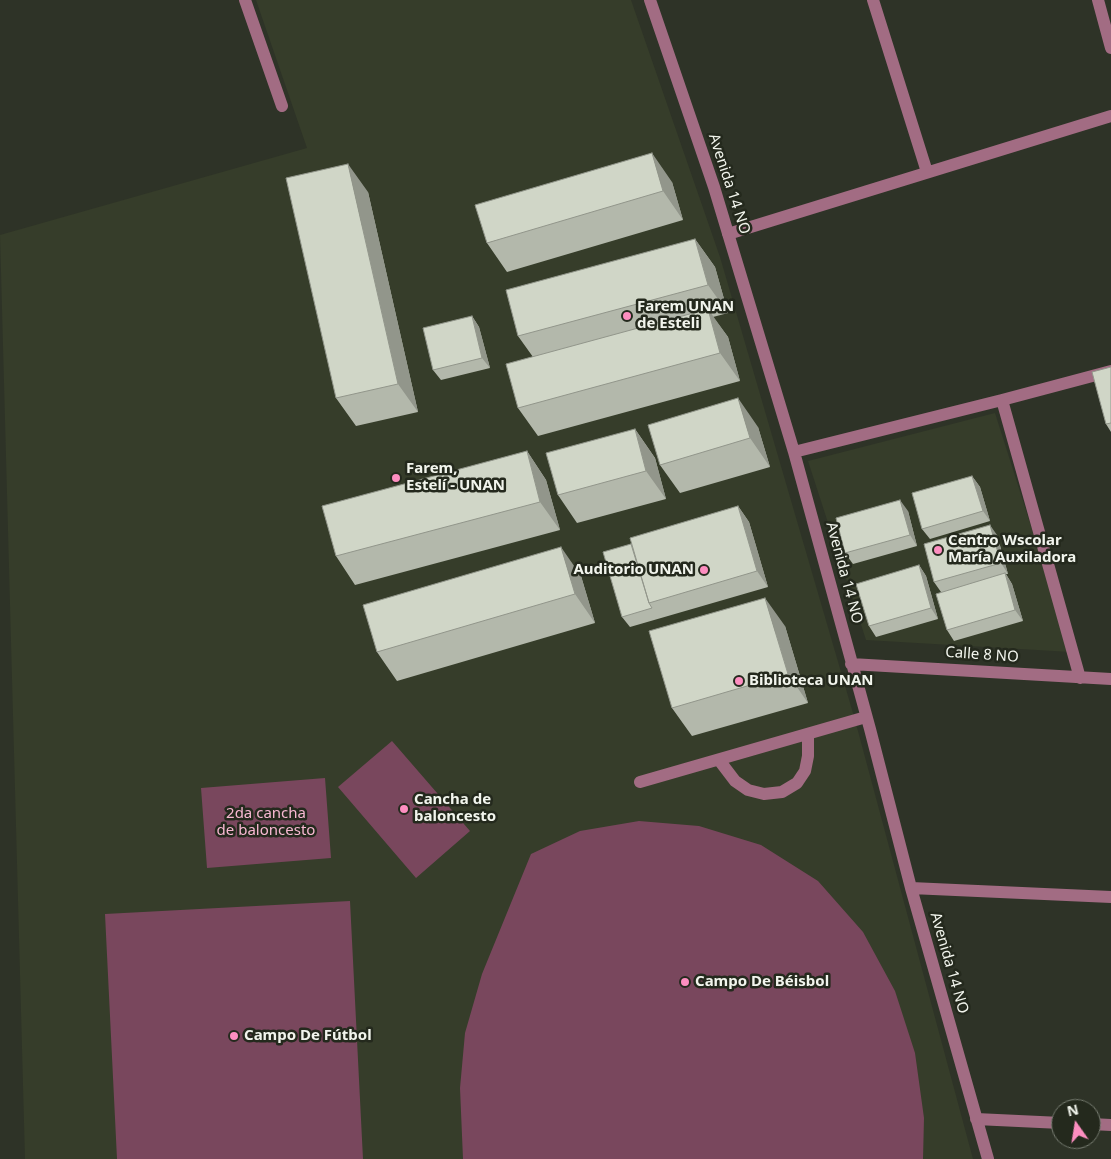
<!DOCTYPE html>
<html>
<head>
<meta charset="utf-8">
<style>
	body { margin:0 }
	#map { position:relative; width:1111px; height:1159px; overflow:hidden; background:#2e3327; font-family:"Noto Sans",sans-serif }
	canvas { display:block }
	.north { position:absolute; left:1051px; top:1099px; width:50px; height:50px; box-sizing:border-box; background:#24291d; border:1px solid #767b70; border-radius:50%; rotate:347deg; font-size:14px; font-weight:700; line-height:20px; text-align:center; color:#f2f5ed }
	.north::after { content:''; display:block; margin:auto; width:18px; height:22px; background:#fd8ec0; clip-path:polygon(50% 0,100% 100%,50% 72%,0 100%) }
</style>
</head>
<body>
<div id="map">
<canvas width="1111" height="1159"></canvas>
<div class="north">N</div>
</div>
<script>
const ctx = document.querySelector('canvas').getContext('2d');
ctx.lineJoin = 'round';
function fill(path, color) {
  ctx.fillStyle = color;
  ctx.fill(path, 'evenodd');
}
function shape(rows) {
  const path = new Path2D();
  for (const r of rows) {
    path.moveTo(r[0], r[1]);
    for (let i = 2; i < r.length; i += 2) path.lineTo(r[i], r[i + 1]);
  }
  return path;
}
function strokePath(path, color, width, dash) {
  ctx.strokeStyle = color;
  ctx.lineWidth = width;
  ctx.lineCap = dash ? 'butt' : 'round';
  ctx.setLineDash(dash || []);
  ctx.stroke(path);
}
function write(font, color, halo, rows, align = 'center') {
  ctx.font = font + ' "Noto Sans",sans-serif';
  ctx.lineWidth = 5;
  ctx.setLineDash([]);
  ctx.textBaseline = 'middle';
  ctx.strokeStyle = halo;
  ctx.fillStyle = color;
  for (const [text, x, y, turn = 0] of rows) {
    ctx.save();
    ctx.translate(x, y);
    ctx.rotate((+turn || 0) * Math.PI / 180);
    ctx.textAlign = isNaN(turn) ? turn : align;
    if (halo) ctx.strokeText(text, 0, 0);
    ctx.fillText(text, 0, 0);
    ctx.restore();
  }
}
fill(shape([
	[256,0,631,0,720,257,855,720,973,1159,25,1159,0,235,307,148],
	[995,413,1071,652,866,640,808,461]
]), '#363d2a');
fill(shape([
	[392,741,470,831,416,878,338,787],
	[325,778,331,858,207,868,201,788],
	[639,821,699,826,761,845,818,881,863,932,895,991,915,1053,924,1118,923,1159,463,1159,460,1088,465,1033,482,974,531,854,580,831],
	[350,901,363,1159,117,1159,105,914]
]), '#79475d');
strokePath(shape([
	[245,0,282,106],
	[650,0,714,187,794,452,870,729,911,888,988,1159],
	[873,0,927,172],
	[1098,0,1111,48],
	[728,234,1111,116],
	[1002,400,1080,678],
	[794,452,1002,400,1111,371],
	[851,664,1111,679],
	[719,760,735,781,748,790,764,794,782,792,797,783,805,771,808,756,808,734],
	[640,782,866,717],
	[911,888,1111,897],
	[976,1119,1061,1123],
	[1091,1124,1111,1125]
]), '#a26c83', 12);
fill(shape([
	[672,182,683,220,507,272,487,243],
	[368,192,418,412,356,426,336,398],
	[695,239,715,267,728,313,713,317,728,337,740,381,538,436,518,408,533,357,518,336],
	[472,316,479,327,490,368,441,380,433,370],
	[1111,367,1111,432,1106,424],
	[758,427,770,467,680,493,660,465],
	[635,429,655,458,666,499,577,523,558,495],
	[527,451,546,480,560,530,355,585,336,556],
	[972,476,980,487,990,521,930,539,922,529],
	[738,506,749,522,768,587,630,627,622,617,631,544],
	[908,511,917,546,853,564,845,553],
	[997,535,1008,574,1006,574,1012,584,1023,621,954,641,947,630,941,592,934,582],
	[919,565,926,576,938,619,876,637,869,626],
	[581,576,595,623,397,681,377,652],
	[785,626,808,703,692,736,672,708]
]), '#b3b8ab');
fill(shape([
	[652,153,672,182,683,220,663,191],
	[348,164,368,192,418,412,398,384],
	[695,239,715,267,728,313,708,285],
	[708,309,728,337,740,381,720,353],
	[472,316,479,327,490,368,482,358],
	[738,398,758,427,770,467,750,438],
	[635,429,655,458,666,499,646,471],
	[527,451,546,480,560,530,540,502],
	[972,476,980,487,990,521,983,511],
	[900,500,908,511,917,546,910,535],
	[738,506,749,522,768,587,757,571],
	[990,525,997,535,1008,574,1001,563],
	[561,547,581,576,595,623,575,594],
	[919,565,926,576,938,619,931,608],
	[1005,573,1012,584,1023,621,1015,610],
	[765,598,785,626,808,703,788,674]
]), '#92968b');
const building = shape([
	[652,153,663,191,487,243,475,205,652,153],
	[348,164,398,384,336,398,286,178,348,164],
	[695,239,708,285,518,336,506,290,695,239],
	[708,309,720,353,518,408,506,364,708,309],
	[472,316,482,358,433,370,423,328,472,316],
	[1111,367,1111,423,1106,424,1092,372,1111,367],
	[738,398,750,438,660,465,648,425,738,398],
	[635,429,646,471,558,495,546,453,635,429],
	[527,451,540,502,336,556,322,506,527,451],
	[972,476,983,511,922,529,912,493,972,476],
	[900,500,910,535,845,553,836,518,900,500],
	[738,506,757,571,649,603,630,538,738,506],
	[990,525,1001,563,934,582,924,544,990,525],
	[631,544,649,603,652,608,622,617,603,552,631,544],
	[561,547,575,594,377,652,363,605,561,547],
	[919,565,931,608,869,626,856,584,919,565],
	[1005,573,1015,610,947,630,936,594,1005,573],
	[765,598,788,674,672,708,649,631,765,598]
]);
fill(building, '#d0d6c7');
strokePath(building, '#92968b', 1);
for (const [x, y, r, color] of [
	[627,316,5,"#fd8ec0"],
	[396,478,5,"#fd8ec0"],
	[938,550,5,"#fd8ec0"],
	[704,570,5,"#fd8ec0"],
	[739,681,5,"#fd8ec0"],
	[404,809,5,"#fd8ec0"],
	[685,982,5,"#fd8ec0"],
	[234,1036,5,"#fd8ec0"]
]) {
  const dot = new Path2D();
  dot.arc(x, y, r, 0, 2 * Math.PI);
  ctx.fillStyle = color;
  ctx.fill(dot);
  strokePath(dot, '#24291d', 2);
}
write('15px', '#f2f5ed', '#24291d', [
	["Avenida 14 NO",729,184,72],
	["Avenida 14 NO",844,573,75],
	["Calle 8 NO",982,655,4],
	["Avenida 14 NO",949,963,74]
]);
write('bold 15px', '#f2f5ed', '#24291d', [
	["Farem UNAN",637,307],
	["de Esteli",637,324],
	["Farem,",406,469],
	["Estelí - UNAN",406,486],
	["Centro Wscolar",948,541],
	["María Auxiladora",948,558],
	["Auditorio UNAN",694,570,"right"],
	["Biblioteca UNAN",749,681],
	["Cancha de",414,800],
	["baloncesto",414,817],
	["Campo De Béisbol",695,982],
	["Campo De Fútbol",244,1036]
], 'left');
write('15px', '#f8b8d2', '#24291d', [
	["2da cancha",266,814],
	["de baloncesto",266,831]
]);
</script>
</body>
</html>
